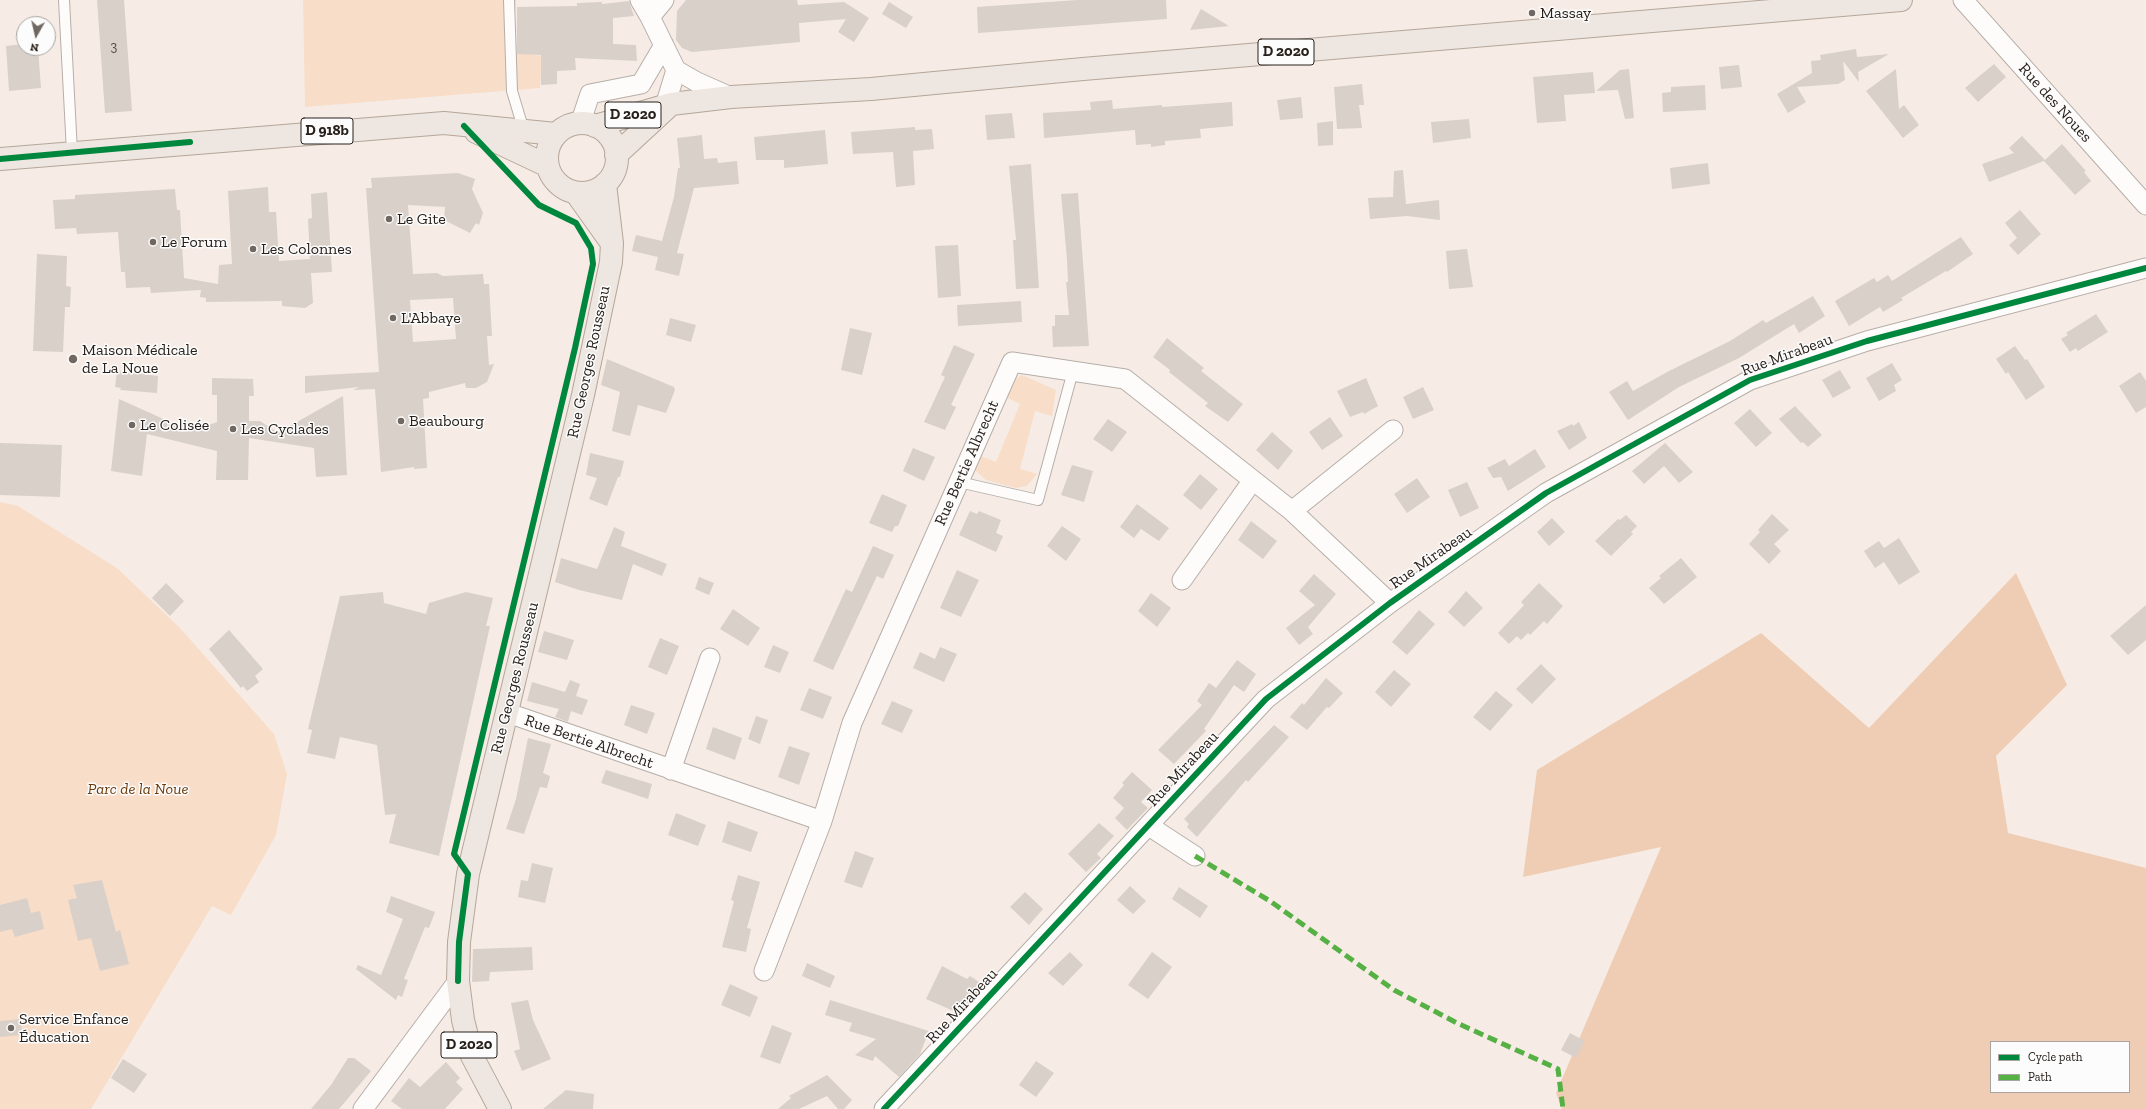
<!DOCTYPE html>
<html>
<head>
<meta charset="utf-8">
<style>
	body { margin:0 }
	#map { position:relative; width:2146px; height:1109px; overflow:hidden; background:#f6ece5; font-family:"Zilla Slab",serif }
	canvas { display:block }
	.legend { position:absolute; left:1990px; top:1041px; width:140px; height:52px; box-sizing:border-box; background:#fcfcfc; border:1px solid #a7a4a2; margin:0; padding:5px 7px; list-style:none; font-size:12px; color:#28201a }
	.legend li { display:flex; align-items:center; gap:8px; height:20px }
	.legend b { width:20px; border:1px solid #a7a4a2 }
	.north { position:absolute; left:16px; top:16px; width:40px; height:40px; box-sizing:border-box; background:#fcfcfc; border:1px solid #a7a4a2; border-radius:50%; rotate:188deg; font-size:11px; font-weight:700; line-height:16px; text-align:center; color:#28201a }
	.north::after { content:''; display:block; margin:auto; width:14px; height:18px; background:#706761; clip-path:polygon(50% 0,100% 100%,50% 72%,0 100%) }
</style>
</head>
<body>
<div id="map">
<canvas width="2146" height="1109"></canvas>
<ul class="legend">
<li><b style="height:5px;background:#00873e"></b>Cycle path</li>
<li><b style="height:5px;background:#56b145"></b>Path</li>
</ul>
<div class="north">N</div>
</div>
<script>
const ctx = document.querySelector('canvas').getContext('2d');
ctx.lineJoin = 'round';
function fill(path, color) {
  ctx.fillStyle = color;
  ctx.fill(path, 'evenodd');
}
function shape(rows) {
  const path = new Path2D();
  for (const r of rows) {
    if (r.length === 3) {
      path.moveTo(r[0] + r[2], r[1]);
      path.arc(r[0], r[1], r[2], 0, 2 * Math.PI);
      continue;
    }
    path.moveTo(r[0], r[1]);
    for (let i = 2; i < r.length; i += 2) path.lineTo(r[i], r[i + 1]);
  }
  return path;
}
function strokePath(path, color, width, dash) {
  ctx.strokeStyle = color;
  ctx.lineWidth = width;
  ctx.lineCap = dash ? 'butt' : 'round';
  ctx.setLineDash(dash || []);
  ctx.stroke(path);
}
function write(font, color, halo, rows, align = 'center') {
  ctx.font = font + ' "Zilla Slab",serif';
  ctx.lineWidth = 3;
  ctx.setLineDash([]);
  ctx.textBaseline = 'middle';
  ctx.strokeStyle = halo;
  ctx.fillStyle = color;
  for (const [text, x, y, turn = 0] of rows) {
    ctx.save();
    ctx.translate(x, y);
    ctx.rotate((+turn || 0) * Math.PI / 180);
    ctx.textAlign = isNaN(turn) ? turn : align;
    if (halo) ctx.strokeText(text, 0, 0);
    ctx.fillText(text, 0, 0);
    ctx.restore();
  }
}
fill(shape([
	[303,0,516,0,513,52,542,56,540,88,305,107],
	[1022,375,1056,390,1052,416,1035,411,1020,469,1037,474,1027,486,1016,488,986,480,975,470,978,455,996,462,1020,404,1004,396,1014,380],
	[0,502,18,506,117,568,179,627,274,734,287,774,276,835,231,915,212,906,91,1109,0,1109]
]), '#f8ddc9');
fill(shape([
	[2016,573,2067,685,1996,756,2008,833,2146,868,2146,1109,1562,1109,1556,1093,1661,847,1523,877,1537,770,1761,633,1869,728],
	[1991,1042,2129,1042,2129,1092,1991,1092]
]), '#efcdb4');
fill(shape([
	[97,0,124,0,132,111,105,113],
	[686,0,797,0,798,5,844,2,869,18,854,42,838,32,846,19,799,23,800,42,692,52,682,48,676,40,677,11],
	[1077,0,1166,0,1167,19,978,33,977,7],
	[629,1,634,16,613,18,613,44,636,45,637,61,575,58,576,70,557,71,557,84,541,85,541,55,517,54,517,7,577,6,577,3,602,2,602,4],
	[889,2,913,17,906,28,882,14],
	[1201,9,1229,26,1190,30],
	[24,44,24,48,38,48,41,88,9,91,6,46],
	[1856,49,1857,57,1889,54,1858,72,1859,82,1843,61,1845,80,1838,84,1797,87,1806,102,1788,113,1777,94,1812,73,1811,61,1821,60,1820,55],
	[1994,64,2006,77,1978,102,1965,88],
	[1739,65,1742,87,1721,89,1719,67],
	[1629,69,1634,118,1625,119,1618,90,1596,91,1620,70],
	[1896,69,1899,109,1904,105,1919,125,1903,138,1866,91],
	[1593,72,1595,93,1564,95,1566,121,1537,123,1533,77],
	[1362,84,1364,105,1359,105,1362,128,1337,129,1334,87],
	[1705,85,1706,110,1663,112,1662,93,1671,92,1671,87],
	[1301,97,1303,118,1280,120,1277,100],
	[1112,100,1113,109,1162,105,1162,107,1232,102,1233,126,1200,129,1201,138,1165,141,1165,145,1151,147,1151,144,1136,145,1135,130,1044,138,1043,113,1091,110,1090,102],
	[1012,113,1015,138,987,140,985,115],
	[1469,119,1471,138,1433,143,1431,122],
	[1333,121,1333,145,1318,146,1317,123],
	[915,127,915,130,932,129,934,149,913,151,915,185,896,187,893,152,853,154,851,132],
	[825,130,828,164,784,168,784,160,756,160,754,137],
	[702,135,704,159,717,158,718,163,737,161,739,184,694,188,677,253,684,254,679,276,655,270,658,257,632,251,636,235,662,241,674,197,678,168,680,168,677,138],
	[2022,136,2045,160,2062,144,2086,171,2084,172,2091,181,2075,195,2044,161,1989,182,1982,164,2014,153,2009,148],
	[1708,163,1710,184,1672,189,1670,168],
	[1031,164,1039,288,1016,289,1013,240,1016,240,1009,166],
	[1403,170,1406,204,1439,200,1440,220,1407,216,1370,219,1368,198,1393,197,1394,171],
	[458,173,475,179,472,189,483,213,479,225,476,223,470,233,444,220,445,207,408,205,413,274,437,273,443,276,483,274,484,284,489,284,492,336,487,336,489,365,494,364,487,382,476,388,466,388,465,383,429,392,429,398,423,399,427,468,414,469,414,467,381,472,375,389,353,390,359,387,305,393,305,376,379,372,366,188,372,188,371,178],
	[453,298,456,339,413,342,410,300],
	[268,187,269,212,276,212,279,261,310,259,308,219,312,218,311,194,327,192,332,272,311,273,313,303,305,308,282,306,282,301,206,302,206,298,200,297,201,290,151,293,150,287,126,288,125,272,121,272,118,232,77,234,76,228,55,229,53,200,75,199,75,195,175,189,177,210,180,210,184,278,218,284,219,265,232,264,228,191],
	[1078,193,1089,346,1053,347,1052,326,1055,326,1055,315,1069,315,1066,282,1068,282,1067,259,1061,194],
	[2020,210,2041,234,2018,255,2009,245,2017,238,2005,223],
	[1961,237,1973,254,1947,272,1946,271,1901,298,1903,300,1883,312,1880,307,1849,326,1835,301,1874,278,1877,282,1888,275,1892,281],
	[958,245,961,296,938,298,935,246],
	[1467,249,1473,287,1449,289,1446,251],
	[37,254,67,256,66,286,71,287,70,307,65,307,63,352,33,351],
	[1813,296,1825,316,1799,333,1794,324,1739,358,1679,387,1628,420,1609,392,1627,381,1633,391,1669,371,1730,341,1763,320,1766,323],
	[1021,301,1022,322,958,326,957,305],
	[2096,314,2108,332,2078,351,2076,348,2070,352,2061,339,2068,335,2066,333],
	[670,318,696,325,691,342,666,335],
	[850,328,872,333,862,375,841,370],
	[1167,338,1204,368,1201,371,1243,404,1228,422,1205,406,1208,403,1169,372,1170,370,1153,357],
	[954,345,975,354,951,405,956,407,945,430,924,422,945,377,941,375],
	[2015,346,2025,360,2027,359,2045,387,2026,400,2008,372,2006,374,1996,359],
	[607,359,674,387,675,390,666,413,638,405,630,436,612,431,620,392,601,385],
	[1892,363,1902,380,1894,385,1896,391,1879,401,1866,378],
	[1840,370,1851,388,1833,398,1822,380],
	[117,371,158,376,157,393,120,390,121,388,115,387],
	[2140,372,2146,381,2146,407,2136,413,2119,386],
	[212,378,253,379,254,396,249,396,249,421,260,421,275,431,288,427,343,396,347,475,316,477,314,448,249,438,248,480,216,480,217,451,147,434,142,476,111,471,119,399,179,426,189,428,203,427,217,422,217,395,212,395],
	[1366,378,1378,406,1364,414,1363,412,1350,417,1337,391],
	[1423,387,1434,410,1413,419,1403,397],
	[1795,406,1822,435,1808,447,1803,442,1801,443,1779,419],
	[1750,409,1772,433,1756,447,1734,423],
	[1330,417,1343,436,1322,450,1309,432],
	[1108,419,1127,432,1112,452,1093,439],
	[1579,422,1587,438,1569,450,1557,431,1572,424,1573,426],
	[1272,432,1293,451,1278,470,1256,450],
	[0,443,62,445,60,497,0,495],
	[1665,443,1693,472,1679,483,1664,466,1644,484,1632,471],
	[913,448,935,457,924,481,903,471],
	[1535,449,1546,467,1508,491,1501,477,1493,478,1487,468,1505,459,1509,466],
	[590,453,624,461,620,477,618,477,607,506,589,499,597,478,586,475],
	[1072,465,1093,471,1084,502,1061,495],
	[1200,474,1218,489,1201,510,1183,495],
	[1417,478,1430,497,1407,513,1394,494],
	[1467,482,1479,508,1460,517,1448,490],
	[882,494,907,505,898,526,895,526,892,532,869,523],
	[1137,504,1169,528,1159,541,1141,529,1134,538,1120,527],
	[970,511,977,514,979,511,1001,520,996,533,1003,536,996,552,959,535],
	[1772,514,1789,530,1774,544,1781,551,1769,564,1749,544,1760,532,1758,530],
	[1626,515,1637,526,1631,532,1633,534,1611,556,1595,541,1618,519,1620,520],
	[1552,518,1565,532,1549,546,1537,532],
	[1251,521,1277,541,1263,559,1238,540],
	[1062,526,1081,539,1066,561,1047,546],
	[614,527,625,532,621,546,667,564,662,576,633,564,622,600,579,590,555,582,561,558,597,569],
	[1899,538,1920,572,1899,585,1884,562,1875,568,1864,551,1879,541,1884,548],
	[873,546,894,555,883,579,877,576,833,670,813,661,846,589,852,592],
	[1681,558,1697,577,1664,604,1649,588,1661,578,1659,576],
	[957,570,979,580,961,617,940,608],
	[1314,574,1336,594,1308,627,1313,634,1299,645,1286,628,1315,605,1299,591],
	[699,577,714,583,709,595,695,589],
	[166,583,184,601,170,616,152,598],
	[1539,583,1563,606,1547,624,1544,621,1530,635,1528,633,1521,640,1517,636,1509,644,1498,633,1524,605,1521,602],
	[1466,591,1483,608,1464,627,1448,612],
	[383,592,384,603,426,614,429,603,466,592,493,598,486,626,490,626,439,856,389,843,396,814,385,815,377,745,340,737,335,759,307,753,312,730,308,729,340,596],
	[1151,593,1171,608,1157,627,1138,611],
	[2146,605,2146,640,2128,655,2110,636],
	[733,609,760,628,748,646,720,629],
	[1419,610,1435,624,1407,655,1392,642],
	[229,630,263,669,255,676,259,682,247,691,243,686,241,688,209,649],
	[544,631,574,640,567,660,538,652],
	[660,638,679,646,667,675,648,667],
	[773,645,789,652,780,673,764,667],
	[940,647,957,654,944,682,913,668,920,652,935,659],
	[1237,660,1256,674,1244,692,1234,685,1204,729,1206,731,1174,764,1158,750,1202,705,1197,701,1209,683,1216,688],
	[1541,664,1556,679,1532,704,1516,689],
	[1394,670,1411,684,1391,707,1375,692],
	[1326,678,1343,693,1329,708,1327,707,1307,730,1290,717,1302,703,1304,705],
	[570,680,580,684,576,696,588,700,582,715,571,711,568,722,555,717,559,709,527,701,532,682,565,692],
	[809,688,832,697,823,719,800,710],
	[1496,691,1513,705,1490,731,1473,717],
	[892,701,913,710,902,733,881,724],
	[631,705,655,713,647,734,624,725],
	[756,716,768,720,760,744,748,739],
	[1274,725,1289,737,1248,782,1246,780,1197,837,1187,827,1189,824,1184,819],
	[713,727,742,738,735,760,706,749],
	[528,738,551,744,543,773,550,776,547,788,540,787,524,834,506,829,516,799],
	[789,746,810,753,799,785,778,777],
	[606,770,652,784,648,799,601,783],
	[1132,772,1152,790,1141,802,1148,808,1127,830,1115,818,1124,808,1113,798,1124,785,1122,783],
	[676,813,706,825,698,846,668,835],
	[728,821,758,832,751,852,722,842],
	[1099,823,1114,836,1097,854,1101,858,1086,872,1068,854],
	[855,851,874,858,862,888,844,882],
	[532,863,553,868,545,903,518,897,521,880,528,881],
	[738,875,760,882,747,928,751,929,746,952,722,947,734,901,731,900],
	[102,880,116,932,120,930,129,964,100,971,91,938,78,941,68,900,77,898,73,885],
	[1130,886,1146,901,1133,914,1117,900],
	[1179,887,1208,906,1200,918,1172,899],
	[1025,892,1043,909,1029,925,1010,907],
	[391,896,435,912,429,928,425,927,404,979,408,980,402,997,398,995,396,1000,356,969,358,965,381,975,403,919,386,912],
	[27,898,31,913,40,911,44,929,15,937,12,929,0,932,0,905],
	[532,947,533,970,490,972,489,981,472,982,473,949],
	[1070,952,1083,965,1063,986,1048,973],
	[1152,952,1172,967,1148,999,1128,985],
	[807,963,835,976,830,988,802,976],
	[942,966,967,979,970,976,984,985,962,1009,960,1008,956,1012,926,999],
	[730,984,758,997,750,1017,721,1005],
	[528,1000,533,1020,551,1059,522,1071,514,1051,520,1049,511,1003],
	[830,1000,929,1031,920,1054,899,1077,875,1056,873,1061,855,1055,876,1039,849,1031,852,1023,825,1015],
	[21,1019,22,1035,0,1037,0,1021],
	[772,1025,792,1033,780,1064,760,1057],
	[1570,1033,1585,1041,1576,1058,1561,1050],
	[348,1058,354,1058,371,1071,339,1109,311,1109,331,1085],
	[123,1059,147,1074,134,1093,111,1078],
	[1036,1061,1054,1073,1036,1097,1019,1085],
	[446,1062,460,1078,456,1082,463,1089,445,1109,402,1109,391,1101,409,1078,420,1087],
	[827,1075,852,1100,844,1109,838,1109,827,1096,799,1109,778,1109,791,1098,789,1096],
	[566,1090,594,1094,593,1109,543,1109]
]), '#d9d0ca');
const lane = shape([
	[64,0,72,152],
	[509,0,512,91,524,131],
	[959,482,1038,500,1073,371]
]);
const street = shape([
	[640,0,650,17],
	[664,0,650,17,676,70,697,82,731,97],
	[1963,0,2146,205],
	[665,106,676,70],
	[580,124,590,94,641,84,664,45],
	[1292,511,1393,430],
	[1182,580,1253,480],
	[508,713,822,821],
	[671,770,710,658],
	[1149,826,1195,856],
	[764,971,822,821,852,723,1012,362,1125,379,1292,511,1390,603],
	[363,1109,458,981],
	[884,1109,1266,699,1390,603,1546,493,1750,380,1867,341,2146,268]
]);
const primary = shape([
	[582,158,35],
	[595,126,671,104,731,97,871,89,1083,69,1901,0],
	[476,132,548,166],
	[616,155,668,107],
	[0,159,444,123,556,134],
	[576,193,611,242],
	[500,1109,472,1056,463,1020,458,981,459,942,468,874,583,395,611,262,612,243,605,184]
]);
strokePath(lane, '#b6aea8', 12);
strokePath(street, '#b6aea8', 21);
strokePath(primary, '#b5a699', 24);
strokePath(lane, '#fefcfb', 10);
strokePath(street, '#fefcfb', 19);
strokePath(primary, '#eee6e0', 22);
strokePath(shape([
	[1195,856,1270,901,1394,990,1457,1023,1558,1069,1563,1109]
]), '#56b145', 5, [10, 5]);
strokePath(shape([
	[0,159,190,142],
	[458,981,459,942,468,874,454,854,575,348,593,264,591,248,576,223,539,205,464,126],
	[884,1109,1266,699,1390,603,1546,493,1750,380,1867,341,2146,268]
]), '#00873e', 6);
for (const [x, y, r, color] of [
	[1532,13,4,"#706761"],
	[389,219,4,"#706761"],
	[153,242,4,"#706761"],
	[253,249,4,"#706761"],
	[393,318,4,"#706761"],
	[73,359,5,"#706761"],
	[401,421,4,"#706761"],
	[132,425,4,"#706761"],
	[233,429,4,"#706761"],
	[11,1028,4,"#706761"]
]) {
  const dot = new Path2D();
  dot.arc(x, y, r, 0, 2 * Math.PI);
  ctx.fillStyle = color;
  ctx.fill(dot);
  strokePath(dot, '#fcfcfc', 1.5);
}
write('14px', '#544c46', null, [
	["3",114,47]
]);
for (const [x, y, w] of [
	[1286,52,56],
	[633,115,56],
	[327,131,52],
	[469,1045,56]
]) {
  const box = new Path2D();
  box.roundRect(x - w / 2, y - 13, w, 26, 3);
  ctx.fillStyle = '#fcfcfc';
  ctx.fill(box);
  strokePath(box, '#28201a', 1);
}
write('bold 15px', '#28201a', null, [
	["D 2020",1286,52],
	["D 2020",633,115],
	["D 918b",327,131],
	["D 2020",469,1045]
]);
write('16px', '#28201a', '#fcfcfc', [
	["Massay",1540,13],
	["Le Gite",397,219],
	["Le Forum",161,242],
	["Les Colonnes",261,249],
	["L'Abbaye",401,318],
	["Maison Médicale",82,350],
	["de La Noue",82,368],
	["Beaubourg",409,421],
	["Le Colisée",140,425],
	["Les Cyclades",241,429],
	["Service Enfance",19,1019],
	["Éducation",19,1037]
], 'left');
write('16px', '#28201a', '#fcfcfc', [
	["Rue des Noues",2055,103,48],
	["Rue Mirabeau",1787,355,-20],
	["Rue Georges Rousseau",589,362,-78],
	["Rue Bertie Albrecht",967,463,-66],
	["Rue Mirabeau",1431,558,-35],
	["Rue Georges Rousseau",515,678,-76],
	["Rue Bertie Albrecht",589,742,19],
	["Rue Mirabeau",1183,769,-47],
	["Rue Mirabeau",962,1006,-47]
]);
write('italic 16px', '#6d3b0b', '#fcfcfc', [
	["Parc de la Noue",138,789]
]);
</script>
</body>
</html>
